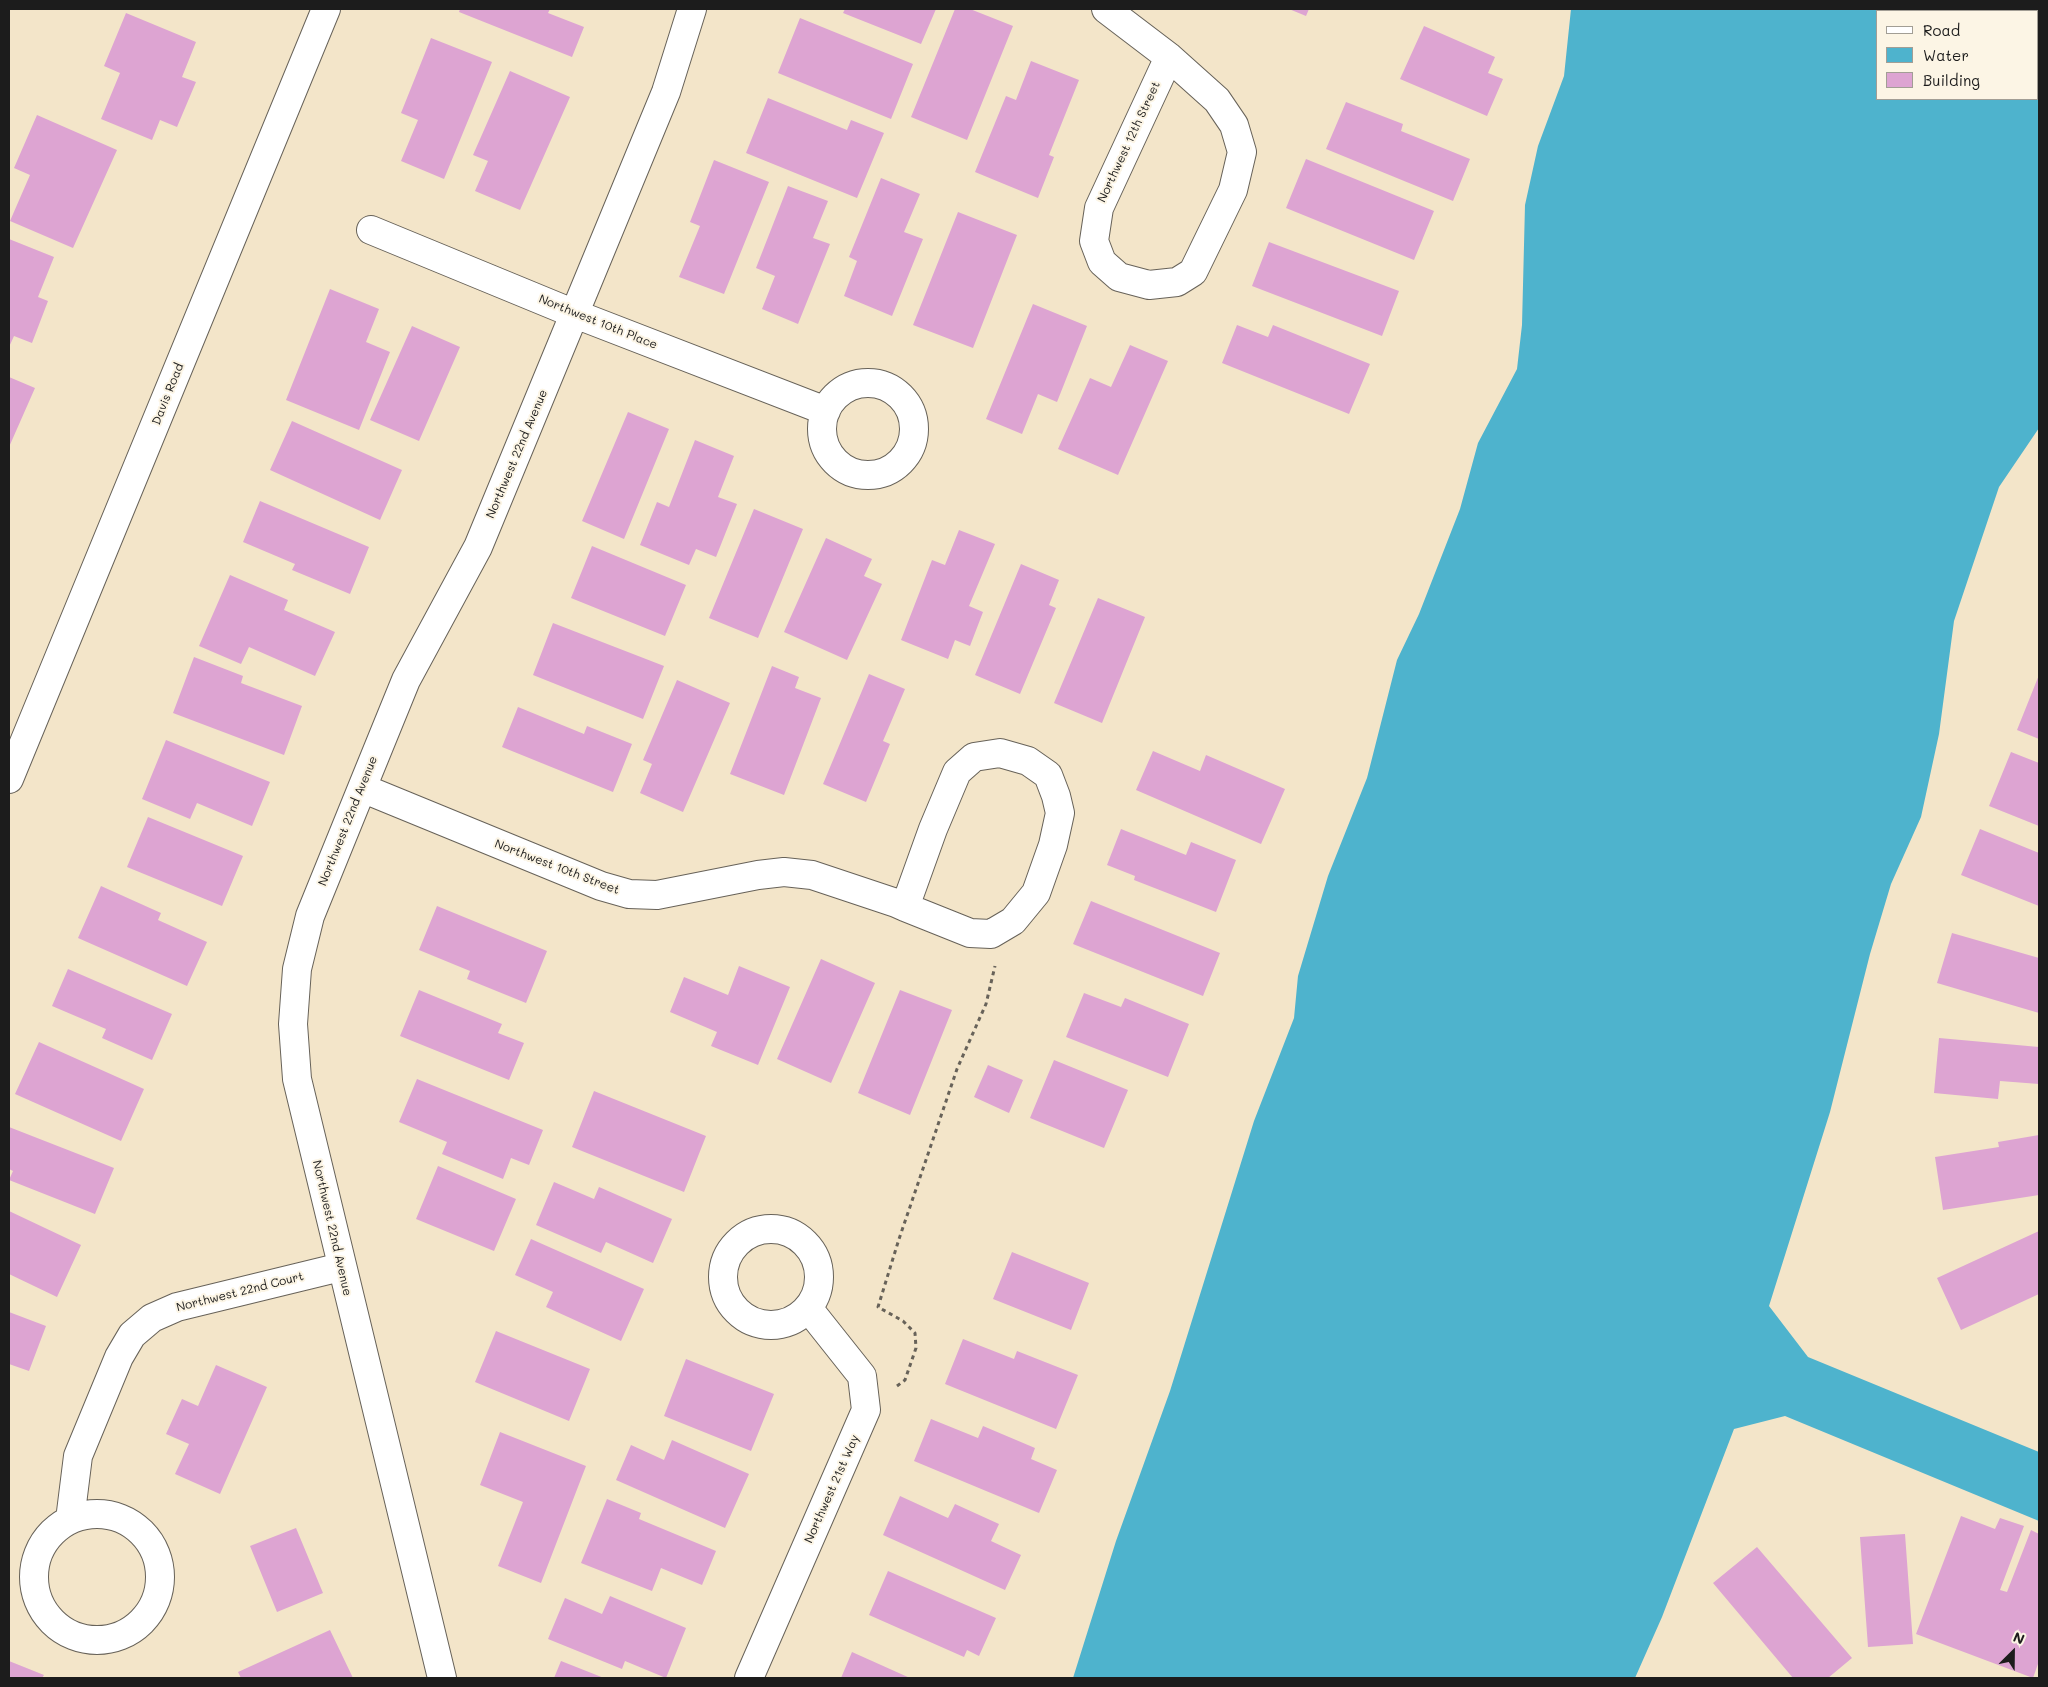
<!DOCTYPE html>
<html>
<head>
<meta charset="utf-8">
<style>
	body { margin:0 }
	#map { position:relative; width:2048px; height:1687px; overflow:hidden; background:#f3e5c9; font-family:Mali,sans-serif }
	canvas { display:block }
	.frame { position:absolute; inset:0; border:10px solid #1c1c1c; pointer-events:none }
	.legend { position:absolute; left:1876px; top:10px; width:162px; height:90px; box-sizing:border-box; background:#fcf5e5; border:1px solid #a29e95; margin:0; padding:6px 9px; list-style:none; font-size:15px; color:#1c1c1c }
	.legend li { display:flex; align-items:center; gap:10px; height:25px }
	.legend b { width:25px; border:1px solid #a29e95 }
	.north { position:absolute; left:1988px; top:1627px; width:50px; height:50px; -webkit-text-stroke:4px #fcf5e5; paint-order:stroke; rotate:23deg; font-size:14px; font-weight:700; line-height:20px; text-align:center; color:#1c1c1c }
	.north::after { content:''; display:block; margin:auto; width:18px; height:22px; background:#1c1c1c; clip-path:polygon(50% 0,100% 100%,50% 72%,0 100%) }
</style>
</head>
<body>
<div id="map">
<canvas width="2048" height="1687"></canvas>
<div class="frame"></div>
<ul class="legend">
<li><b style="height:6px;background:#fff"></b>Road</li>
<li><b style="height:14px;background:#4eb3cd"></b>Water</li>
<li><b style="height:14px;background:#dda4d2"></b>Building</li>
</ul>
<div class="north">N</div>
</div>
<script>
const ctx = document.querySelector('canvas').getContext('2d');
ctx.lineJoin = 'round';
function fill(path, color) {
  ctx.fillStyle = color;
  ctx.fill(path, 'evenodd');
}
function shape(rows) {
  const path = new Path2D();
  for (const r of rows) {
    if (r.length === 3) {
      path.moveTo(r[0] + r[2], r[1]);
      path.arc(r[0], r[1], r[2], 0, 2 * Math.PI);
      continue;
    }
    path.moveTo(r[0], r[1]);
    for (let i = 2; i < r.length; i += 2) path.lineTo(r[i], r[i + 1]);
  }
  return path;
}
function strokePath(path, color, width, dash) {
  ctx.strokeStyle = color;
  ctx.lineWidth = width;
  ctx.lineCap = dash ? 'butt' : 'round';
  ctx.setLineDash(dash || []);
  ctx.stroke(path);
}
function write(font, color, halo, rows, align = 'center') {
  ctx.font = font + ' Mali,sans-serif';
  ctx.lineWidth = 4;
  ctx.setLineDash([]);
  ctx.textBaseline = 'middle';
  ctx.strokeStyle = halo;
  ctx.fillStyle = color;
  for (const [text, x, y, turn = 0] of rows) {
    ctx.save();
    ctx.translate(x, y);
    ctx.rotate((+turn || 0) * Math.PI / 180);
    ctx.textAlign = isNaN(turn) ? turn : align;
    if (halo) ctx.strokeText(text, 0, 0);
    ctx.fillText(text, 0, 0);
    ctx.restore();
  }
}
fill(shape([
	[1571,9,2039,9,2039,428,1999,487,1954,621,1939,734,1921,817,1891,884,1870,954,1830,1112,1769,1306,1808,1357,2039,1452,2039,1521,1785,1416,1734,1429,1662,1617,1635,1678,1073,1678,1116,1541,1170,1391,1254,1121,1294,1018,1298,976,1328,876,1367,778,1397,660,1419,614,1460,509,1478,443,1517,369,1522,325,1525,205,1538,146,1564,76],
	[1877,11,2037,11,2037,99,1877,99]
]), '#4eb3cd');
fill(shape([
	[460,9,550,9,548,13,584,27,572,57,459,12],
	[845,9,936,9,921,44,843,13],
	[955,9,970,9,1013,26,967,140,911,117],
	[1289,9,1309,9,1306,16],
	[126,13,196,42,182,77,196,82,177,127,160,120,152,140,101,119,120,73,104,66],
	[800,18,913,64,891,119,778,73],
	[1424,26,1495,57,1488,73,1503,79,1487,116,1400,79],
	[431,38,492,62,444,179,401,161,418,120,401,113],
	[1031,61,1079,80,1049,155,1054,157,1038,198,975,172,1006,96,1016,100],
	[510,71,570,97,520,210,475,191,488,161,473,155],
	[768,98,847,130,851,120,884,133,857,198,746,153],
	[1346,102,1403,124,1401,131,1470,159,1453,201,1326,149],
	[37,115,117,150,73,248,10,221,30,175,14,168],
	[1306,159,1434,211,1414,260,1286,208],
	[714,160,769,182,724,294,679,277,700,226,690,222],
	[881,178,920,194,904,232,923,239,892,316,844,296,857,261,849,257],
	[788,186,828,201,813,238,830,244,798,324,762,309,775,276,756,268],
	[958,212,1017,235,973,348,913,325],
	[9,239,54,257,38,297,48,301,32,343,14,336,9,347],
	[1269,242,1399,291,1382,336,1252,286],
	[330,289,379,309,366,342,390,352,359,430,286,400],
	[1033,304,1087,326,1057,402,1038,394,1022,434,986,419],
	[1237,325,1268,337,1273,325,1370,364,1349,414,1222,363],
	[412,326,460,347,419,441,370,420],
	[1130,345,1168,361,1118,475,1058,449,1090,378,1111,387],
	[9,377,35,388,9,447],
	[628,412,669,429,624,539,582,521],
	[292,421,402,470,380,520,270,470],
	[695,440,734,456,718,497,737,504,716,557,696,549,689,565,640,545,657,502,669,507],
	[260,501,369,547,350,594,292,570,295,564,243,542],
	[754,509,803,529,758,638,709,618],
	[959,530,995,544,969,606,983,612,970,646,955,640,948,659,901,640,932,560,945,565],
	[826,538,872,559,864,576,882,584,847,660,784,632],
	[592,546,686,585,665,636,571,598],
	[1021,564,1059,580,1049,605,1056,608,1020,694,975,675],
	[230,575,288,600,284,610,335,632,315,676,249,647,241,664,199,646],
	[1098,598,1145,617,1102,723,1054,703],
	[553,623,664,666,643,719,533,675],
	[194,657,243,676,241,683,302,706,284,755,173,713],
	[772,666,799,677,795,688,821,698,784,795,730,774],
	[869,674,905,689,883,741,890,744,866,802,823,784],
	[2039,675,2039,739,2017,730],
	[677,680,730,703,683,812,640,793,652,764,643,760],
	[518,707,584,734,587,726,632,744,613,792,502,747],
	[166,740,270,782,252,826,197,803,190,819,142,799],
	[1153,751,1200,771,1206,755,1285,789,1261,844,1136,790],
	[2011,752,2039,763,2039,826,1989,806],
	[148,817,243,856,222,906,127,867],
	[1121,829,1186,855,1191,842,1236,860,1216,912,1134,880,1135,876,1107,865],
	[1980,829,2039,853,2039,906,1961,875],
	[101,886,161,913,158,920,207,942,187,986,78,938],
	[1091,901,1220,953,1203,996,1073,944],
	[437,906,547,951,526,1003,467,979,470,971,419,950],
	[1952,933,2039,958,2039,1013,1937,983],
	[821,959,875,983,831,1083,777,1059],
	[739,966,790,987,758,1065,711,1046,717,1032,670,1012,684,977,728,995],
	[68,969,172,1014,152,1060,102,1038,106,1029,52,1006],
	[419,990,502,1024,498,1033,524,1043,509,1080,400,1036],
	[900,990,952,1010,910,1115,858,1093],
	[1084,993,1121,1007,1125,998,1189,1024,1168,1077,1066,1037],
	[1939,1038,2039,1047,2039,1084,2000,1081,1998,1099,1934,1093],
	[39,1042,144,1089,121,1141,15,1094],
	[1054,1060,1128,1090,1104,1148,1030,1118],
	[988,1065,1023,1080,1009,1113,974,1097],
	[417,1079,543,1130,529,1165,511,1158,503,1179,442,1154,447,1142,399,1122],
	[594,1091,706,1136,684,1192,572,1147],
	[9,1127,114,1168,95,1214,9,1180,13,1171,9,1169],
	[2039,1135,2039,1195,1943,1210,1935,1157,1999,1147,1998,1142],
	[438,1166,516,1199,494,1251,416,1219],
	[554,1182,594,1199,599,1187,672,1219,653,1263,606,1242,601,1253,536,1225],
	[9,1211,81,1245,57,1297,9,1274],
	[2039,1231,2039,1294,1961,1330,1937,1278],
	[531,1239,644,1289,621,1341,546,1307,553,1292,515,1275],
	[1012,1252,1089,1283,1071,1330,993,1299],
	[9,1312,46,1326,29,1371,9,1364],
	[496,1331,590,1369,569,1421,475,1382],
	[963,1339,1014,1359,1017,1351,1078,1375,1056,1429,945,1384],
	[686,1359,774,1394,751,1451,664,1416],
	[216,1365,267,1387,220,1494,175,1474,189,1444,166,1434,182,1399,198,1406],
	[931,1419,978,1438,983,1426,1035,1448,1031,1459,1057,1470,1039,1513,914,1461],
	[500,1432,586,1466,541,1583,498,1566,523,1502,480,1485],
	[672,1440,749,1474,725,1528,616,1480,631,1445,664,1460],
	[900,1496,948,1518,955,1504,999,1524,991,1541,1021,1555,1005,1590,883,1535],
	[607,1499,641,1513,639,1519,716,1551,702,1585,661,1568,652,1591,581,1563],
	[1961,1516,1995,1529,2000,1518,2024,1526,2000,1590,2007,1592,2031,1530,2039,1534,2039,1661,2033,1678,1916,1634],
	[296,1528,323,1593,277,1612,250,1546],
	[1905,1534,1913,1644,1868,1647,1860,1537],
	[1757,1547,1852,1658,1828,1678,1793,1678,1713,1583],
	[888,1571,996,1618,979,1656,967,1650,964,1657,869,1615],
	[610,1596,686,1628,666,1678,625,1661,622,1669,548,1639,565,1598,602,1614],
	[330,1630,353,1678,241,1678,238,1672],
	[852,1652,910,1678,841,1678],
	[9,1661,44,1675,42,1678,9,1678],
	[561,1661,604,1678,554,1678]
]), '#dda4d2');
const minor = shape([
	[1106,9,1169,57,1217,100,1234,125,1242,152,1233,190,1193,272,1177,282,1149,285,1119,277,1102,262,1094,241,1099,208,1169,57],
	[371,230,575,314,826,411],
	[868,429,46],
	[9,779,326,9],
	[362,788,601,886,629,894,657,895,758,875,784,872,812,875,896,903,905,907,970,933,991,934,1013,921,1036,893,1053,845,1060,813,1056,796,1048,775,1028,761,1000,753,974,757,957,772,933,829,905,907],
	[771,1277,48],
	[97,1577,63],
	[70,1520,78,1456,119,1357,132,1335,152,1318,177,1307,341,1267],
	[442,1678,297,1079,293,1024,297,969,310,916,362,788,406,680,478,547,666,92,692,9],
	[749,1678,866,1410,862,1376,808,1308]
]);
strokePath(minor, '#676259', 30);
strokePath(shape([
	[897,1386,905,1380,916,1348,915,1333,903,1321,878,1307,899,1239,957,1069,986,1004,995,966]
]), '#676259', 3, [4, 4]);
strokePath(minor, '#fff', 28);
write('12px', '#1c1c1c', '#fcf5e5', [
	["Northwest 12th Street",1129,142,-65],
	["Northwest 10th Place",598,322,22],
	["Davis Road",168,394,-68],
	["Northwest 22nd Avenue",517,454,-67],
	["Northwest 22nd Avenue",348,821,-68],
	["Northwest 10th Street",557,867,21],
	["Northwest 22nd Avenue",332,1228,77],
	["Northwest 22nd Court",240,1292,-14],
	["Northwest 21st Way",832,1489,-66]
]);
</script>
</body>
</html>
